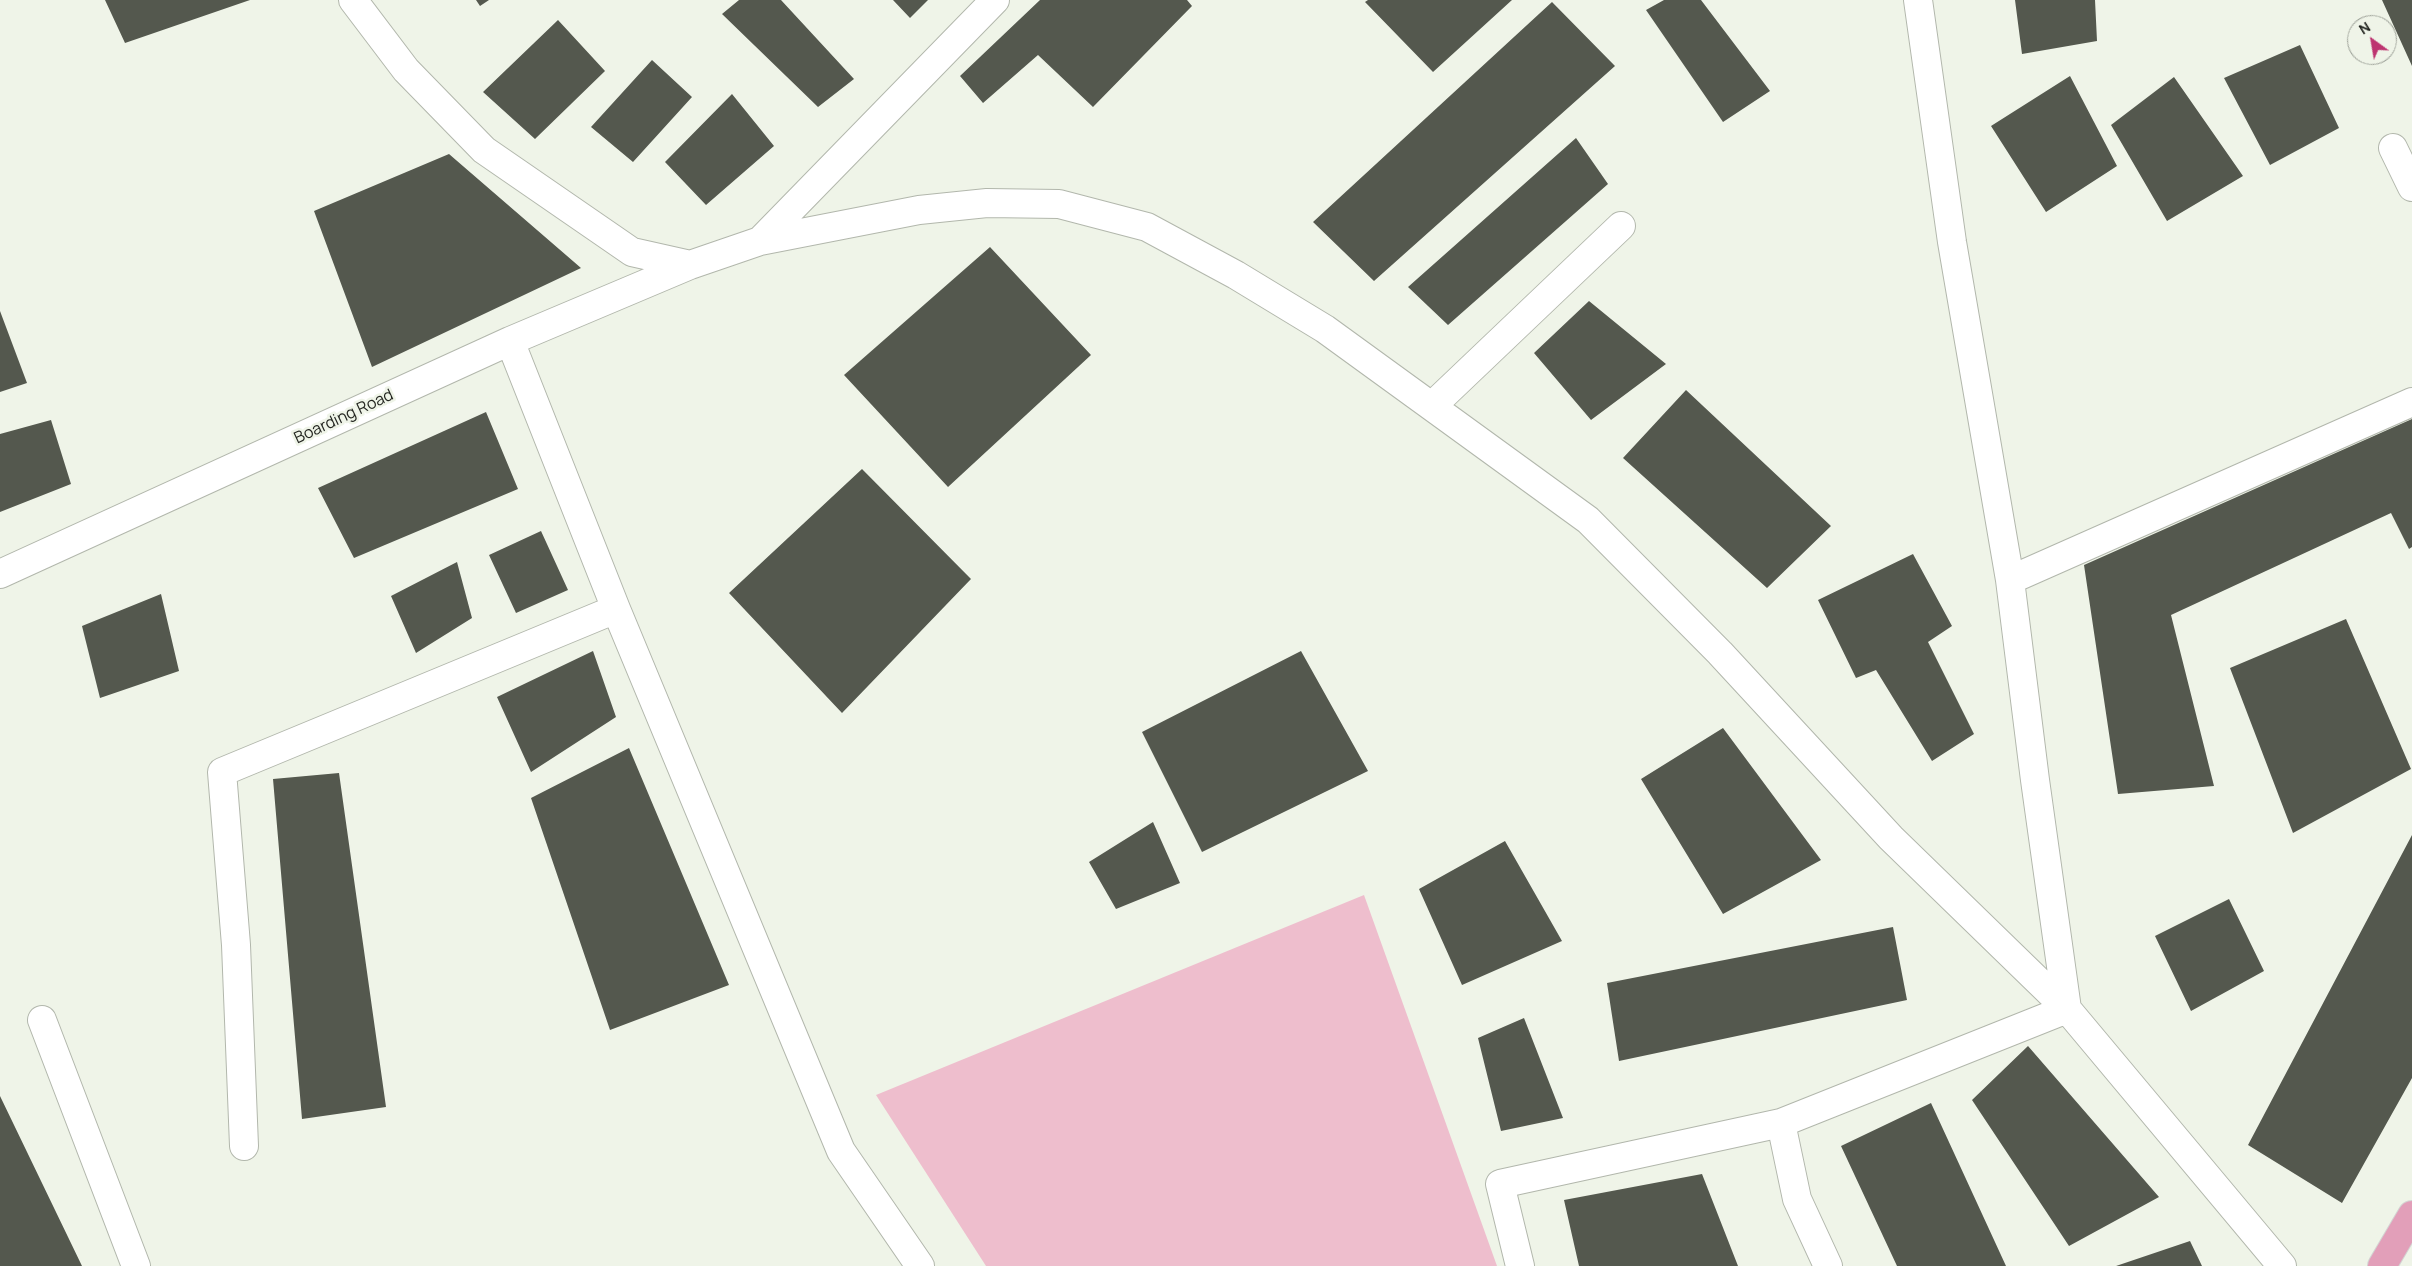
<!DOCTYPE html>
<html>
<head>
<meta charset="utf-8">
<style>
	body { margin:0 }
	#map { position:relative; width:2412px; height:1266px; overflow:hidden; background:#eff4e8; font-family:Manrope,sans-serif }
	canvas { display:block }
	.north { position:absolute; left:2347px; top:15px; width:50px; height:50px; box-sizing:border-box; background:#eff4e8; border:1px solid #9da198; border-radius:50%; rotate:328deg; font-size:14px; font-weight:700; line-height:20px; text-align:center; color:#232520 }
	.north::after { content:''; display:block; margin:auto; width:18px; height:22px; background:#bd3470; clip-path:polygon(50% 0,100% 100%,50% 72%,0 100%) }
</style>
</head>
<body>
<div id="map">
<canvas width="2412" height="1266"></canvas>
<div class="north">N</div>
</div>
<script>
const ctx = document.querySelector('canvas').getContext('2d');
ctx.lineJoin = 'round';
function fill(path, color) {
  ctx.fillStyle = color;
  ctx.fill(path, 'evenodd');
}
function shape(rows) {
  const path = new Path2D();
  for (const r of rows) {
    path.moveTo(r[0], r[1]);
    for (let i = 2; i < r.length; i += 2) path.lineTo(r[i], r[i + 1]);
  }
  return path;
}
function strokePath(path, color, width, dash) {
  ctx.strokeStyle = color;
  ctx.lineWidth = width;
  ctx.lineCap = dash ? 'butt' : 'round';
  ctx.setLineDash(dash || []);
  ctx.stroke(path);
}
function write(font, color, halo, rows, align = 'center') {
  ctx.font = font + ' Manrope,sans-serif';
  ctx.lineWidth = 5;
  ctx.setLineDash([]);
  ctx.textBaseline = 'middle';
  ctx.strokeStyle = halo;
  ctx.fillStyle = color;
  for (const [text, x, y, turn = 0] of rows) {
    ctx.save();
    ctx.translate(x, y);
    ctx.rotate((+turn || 0) * Math.PI / 180);
    ctx.textAlign = isNaN(turn) ? turn : align;
    if (halo) ctx.strokeText(text, 0, 0);
    ctx.fillText(text, 0, 0);
    ctx.restore();
  }
}
fill(shape([
	[1364,895,1497,1266,986,1266,876,1095]
]), '#eebecd');
fill(shape([
	[105,0,250,0,125,43],
	[476,0,489,0,480,6],
	[739,0,781,0,854,79,818,107,722,14],
	[893,0,928,0,910,18],
	[1040,0,1187,0,1192,6,1093,107,1038,55,983,103,960,76],
	[1368,0,1512,0,1433,72,1365,2],
	[1664,0,1701,0,1770,91,1723,122,1646,10],
	[2015,0,2095,0,2097,41,2022,54],
	[2382,0,2412,0,2412,66],
	[1552,2,1615,66,1374,281,1313,222],
	[558,20,605,71,535,139,483,92],
	[2300,45,2339,128,2270,165,2224,78],
	[652,60,692,97,633,162,591,127],
	[2070,76,2117,166,2046,212,1991,126],
	[2174,77,2243,176,2167,221,2111,125],
	[732,94,774,146,706,205,665,162],
	[1576,138,1608,184,1448,325,1408,287],
	[449,154,581,268,372,367,314,211],
	[990,247,1091,355,948,487,844,375],
	[1589,301,1666,364,1591,420,1534,353],
	[0,311,27,383,0,392],
	[1686,390,1831,526,1767,588,1623,458],
	[486,412,518,489,354,558,318,488],
	[2412,419,2412,547,2409,549,2391,513,2171,615,2214,786,2118,794,2084,565],
	[51,420,71,484,0,512,0,434],
	[862,469,971,579,842,713,729,593],
	[541,531,568,590,516,613,489,555],
	[1913,554,1952,626,1928,642,1974,734,1932,761,1876,670,1856,678,1818,600],
	[457,562,472,618,416,653,391,596],
	[161,594,179,671,100,698,82,626],
	[2346,619,2411,769,2293,833,2230,668],
	[593,651,616,717,531,772,497,697],
	[1301,651,1368,771,1202,852,1142,732],
	[1723,728,1821,860,1723,914,1641,779],
	[629,748,729,985,610,1030,531,798],
	[339,773,386,1107,302,1119,273,779],
	[1153,822,1180,883,1116,909,1089,862],
	[2412,835,2412,1078,2342,1203,2248,1145],
	[1505,841,1562,941,1462,985,1419,889],
	[2229,899,2264,971,2191,1011,2155,936],
	[1893,927,1907,1000,1619,1061,1607,983],
	[1524,1018,1563,1118,1501,1131,1478,1038],
	[2028,1046,2159,1197,2069,1246,1972,1100],
	[0,1096,82,1266,0,1266],
	[1931,1103,2006,1266,1897,1266,1841,1146],
	[1702,1174,1738,1266,1579,1266,1564,1200],
	[2190,1241,2202,1266,2116,1266]
]), '#54584e');
const street = shape([
	[353,0,406,70,484,150,632,252,690,265,760,241,919,210,987,203,1059,204,1147,227,1236,275,1325,329,1588,520,1720,653,1891,838,2067,1009,2282,1266],
	[2393,148,2412,187],
	[760,241,995,0],
	[510,341,616,609,841,1151,920,1266],
	[1432,406,1621,226],
	[0,574,510,341,690,265],
	[2010,580,2412,402],
	[42,1020,136,1266],
	[244,1146,236,945,222,772,616,609],
	[1520,1266,1500,1184,1781,1123],
	[1828,1266,1797,1199,1781,1123,2067,1009,2035,780,2010,580,1952,242,1918,0]
]);
const primary = shape([
	[2382,1266,2412,1215]
]);
strokePath(street, '#b2b7ac', 30);
strokePath(primary, '#d3d3d2', 30);
strokePath(street, '#fff', 28);
strokePath(primary, '#e29fb9', 28);
write('16px', '#232520', '#eff4e8', [
	["Boarding Road",344,417,-25]
]);
</script>
</body>
</html>
